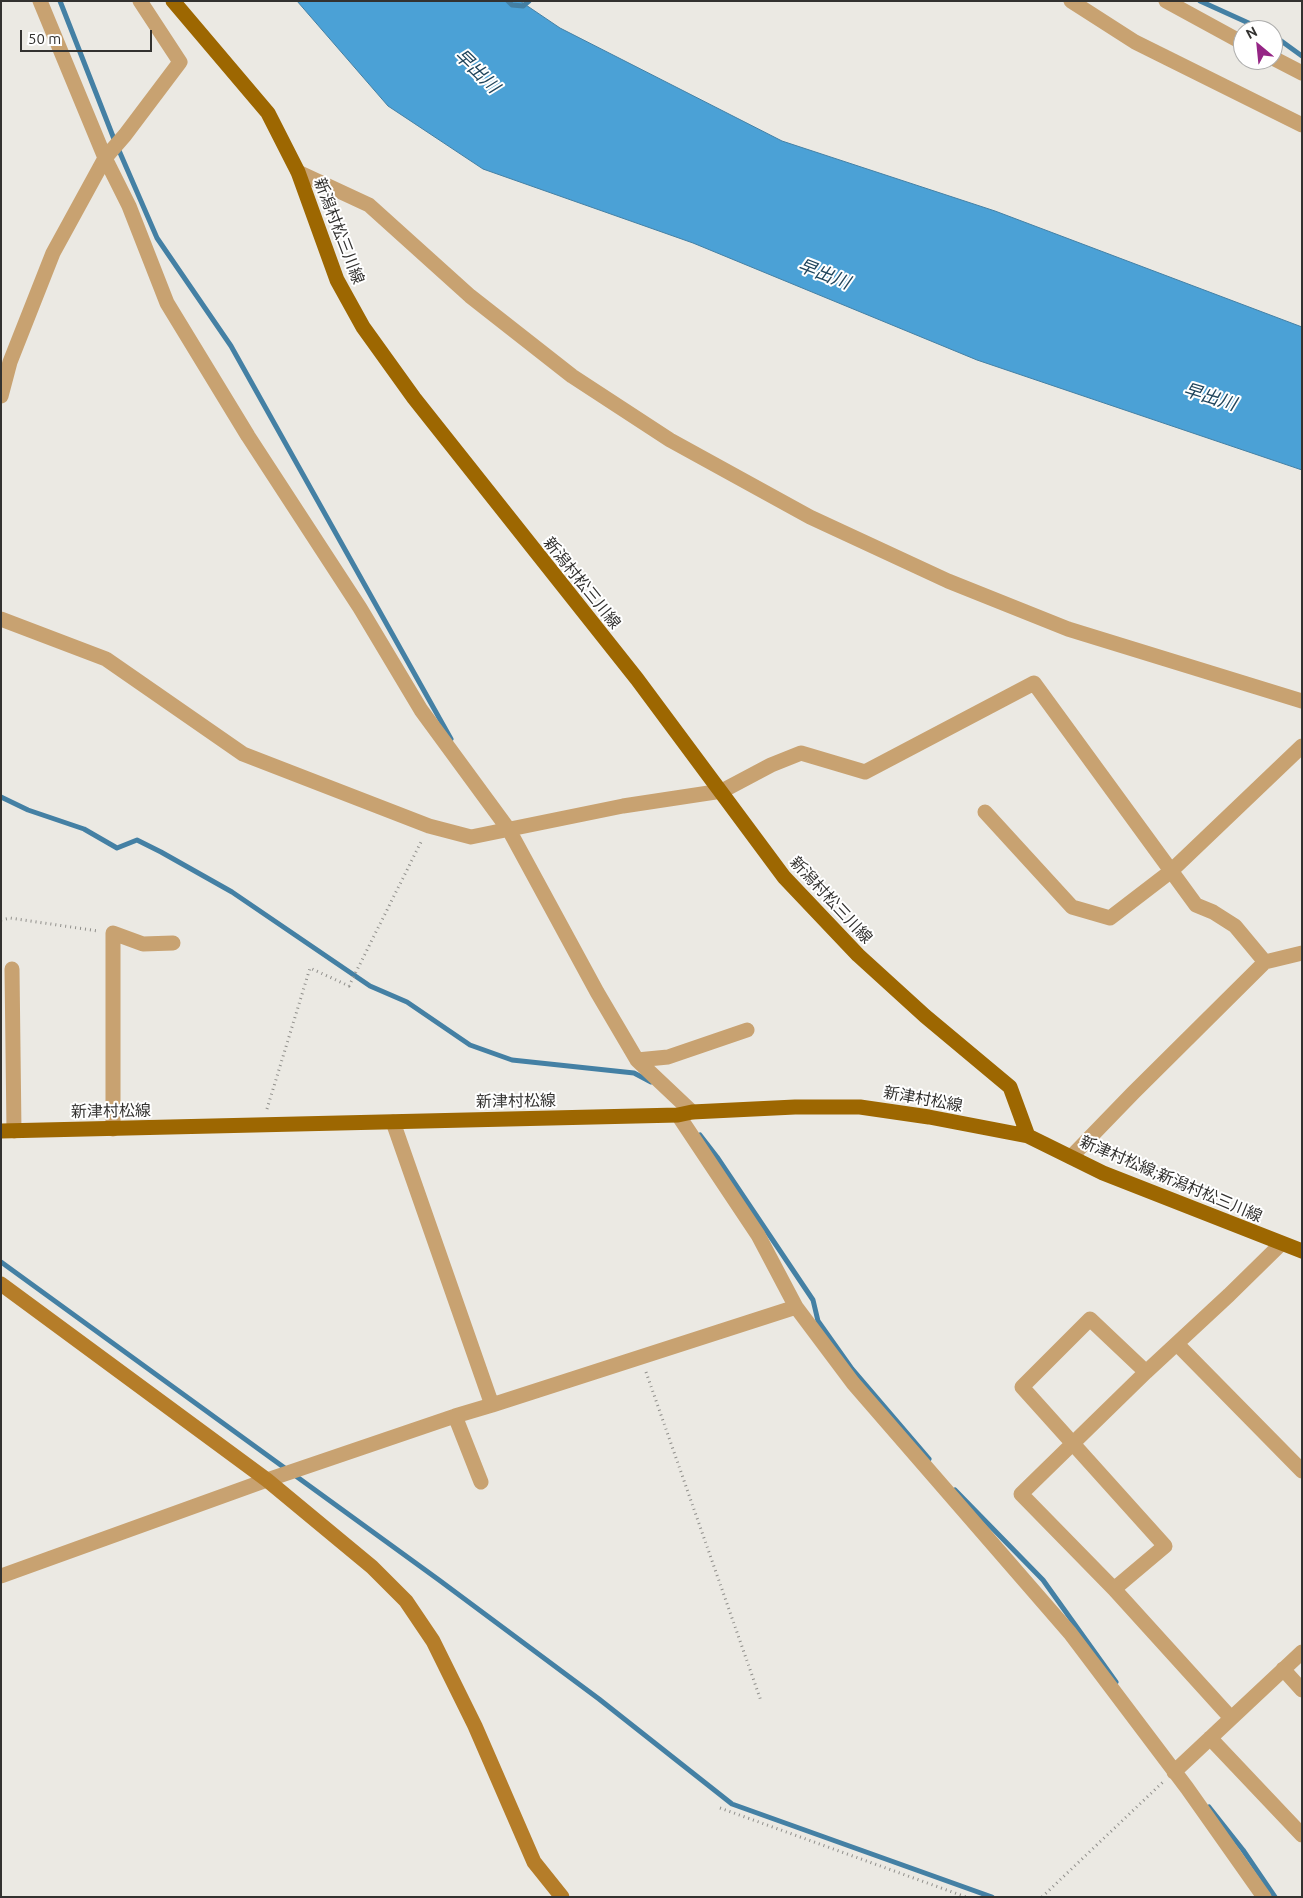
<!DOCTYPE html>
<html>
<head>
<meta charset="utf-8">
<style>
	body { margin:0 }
	#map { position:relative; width:1303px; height:1898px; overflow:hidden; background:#ebe9e3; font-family:Ubuntu,sans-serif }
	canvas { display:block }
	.frame { position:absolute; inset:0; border:2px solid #333230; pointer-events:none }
	.north { position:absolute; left:1233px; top:20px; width:50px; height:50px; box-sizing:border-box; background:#fff; border:1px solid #adadac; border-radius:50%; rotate:332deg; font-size:14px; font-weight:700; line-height:20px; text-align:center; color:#333230 }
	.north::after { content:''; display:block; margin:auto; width:18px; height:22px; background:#952585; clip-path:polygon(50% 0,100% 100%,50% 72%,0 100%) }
	.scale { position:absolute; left:20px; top:30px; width:132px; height:22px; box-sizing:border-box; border:2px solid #333230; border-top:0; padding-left:6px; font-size:15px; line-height:18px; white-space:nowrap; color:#333230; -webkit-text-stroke:4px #fff; paint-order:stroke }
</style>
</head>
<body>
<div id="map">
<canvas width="1303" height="1898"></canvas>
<div class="frame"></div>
<div class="north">N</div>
<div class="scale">50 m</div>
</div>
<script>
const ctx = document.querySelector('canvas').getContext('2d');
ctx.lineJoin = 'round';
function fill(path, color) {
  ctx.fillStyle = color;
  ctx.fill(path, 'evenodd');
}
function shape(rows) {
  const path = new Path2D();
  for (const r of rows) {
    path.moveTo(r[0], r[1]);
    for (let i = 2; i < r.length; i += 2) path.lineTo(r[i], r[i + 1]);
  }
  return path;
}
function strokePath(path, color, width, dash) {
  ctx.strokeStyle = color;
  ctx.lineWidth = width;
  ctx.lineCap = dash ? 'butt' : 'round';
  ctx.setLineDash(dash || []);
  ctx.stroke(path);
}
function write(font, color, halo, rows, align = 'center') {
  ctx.font = font + ' Ubuntu,"Noto Sans JP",sans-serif';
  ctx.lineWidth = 4;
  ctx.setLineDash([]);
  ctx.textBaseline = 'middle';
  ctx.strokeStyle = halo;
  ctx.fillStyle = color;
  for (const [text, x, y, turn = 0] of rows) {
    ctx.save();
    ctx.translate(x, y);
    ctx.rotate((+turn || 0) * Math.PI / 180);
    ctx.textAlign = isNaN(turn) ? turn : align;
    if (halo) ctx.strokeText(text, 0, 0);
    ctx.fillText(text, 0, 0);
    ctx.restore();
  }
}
const water = shape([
	[297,1,520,1,560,28,782,141,995,211,1302,327,1302,470,977,360,693,243,483,169,388,106,297,1]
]);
fill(water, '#4ba1d6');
strokePath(water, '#4480a4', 1);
strokePath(shape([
	[60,1,114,139,157,238,231,346,451,739],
	[508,1,512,5,523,6,529,1],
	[1200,1,1264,30],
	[1273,35,1302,56],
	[1,797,28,810,84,829,117,848,137,840,161,852,232,892,370,986,407,1002,470,1045,512,1060,634,1073,651,1082],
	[700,1135,717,1157,813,1300,818,1321,852,1369,929,1459],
	[1,1262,439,1580,599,1699,732,1804,992,1897],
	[955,1490,1043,1580,1116,1682],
	[1209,1807,1243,1850,1275,1897]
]), '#4480a4', 5);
strokePath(shape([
	[1,920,10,918,98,931],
	[267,1109,310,968,349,986,422,840],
	[646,1372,761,1701],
	[720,1808,966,1897],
	[1042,1897,1163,1782]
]), '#908f8b', 3, [1, 4]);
strokePath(shape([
	[40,1,105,158,129,206,167,303,248,436,360,608,421,710,509,830,597,992,637,1060,692,1112],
	[1071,1,1135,42,1302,125],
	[1166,1,1243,43],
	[1273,58,1302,73],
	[298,172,369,205,470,296,572,376,670,440,810,517,948,581,1068,629,1302,701],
	[1,396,10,362,53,253,105,158,125,135,180,62,140,1],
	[1,619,106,659,243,754,429,826,471,837,623,806,722,791,771,765,801,753,865,772,1034,683,1196,905,1213,912,1235,926,1265,962],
	[985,812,1072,907,1110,918,1170,872,1302,746],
	[12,969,14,1131],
	[637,1060,668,1057,747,1030],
	[678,1115,758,1235,796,1307,853,1383,1070,1633,1187,1788,1264,1897],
	[393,1122,492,1405],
	[113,1129,113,933,143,944,173,943],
	[1071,1157,1133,1093,1265,962,1302,953],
	[1177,1344,1302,1471],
	[455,1416,481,1482],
	[1,1576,267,1480,455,1416,492,1405,796,1307],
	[1114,1589,1165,1546,1022,1387,1090,1319,1146,1372],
	[1283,1669,1302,1690],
	[1231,1718,1114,1589,1021,1494,1146,1372,1229,1295,1281,1244],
	[1210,1738,1302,1835],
	[1174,1772,1302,1652]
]), '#c8a271', 15);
strokePath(shape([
	[1,1284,267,1480,372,1567,406,1601,433,1641,475,1726,534,1862,562,1897]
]), '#b57d29', 15);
strokePath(shape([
	[173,1,268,113,298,172,337,280,363,327,414,398,637,679,784,877,858,955,925,1016,1010,1087,1028,1136],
	[1,1131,678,1115,692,1112,795,1107,860,1107,929,1117,1028,1136,1103,1173,1302,1251]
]), '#9d6701', 15);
write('16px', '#333230', '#fff', [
	["新潟村松三川線",339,231,69],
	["新潟村松三川線",582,583,51],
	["新潟村松三川線",831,900,47],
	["新津村松線",923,1099,10],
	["新津村松線",516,1101,-1],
	["新津村松線",111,1111,-1],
	["新津村松線;新潟村松三川線",1171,1179,23]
]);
write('italic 18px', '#20455c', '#fff', [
	["早出川",477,71,44],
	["早出川",824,274,21],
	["早出川",1210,397,17]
]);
</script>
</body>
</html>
